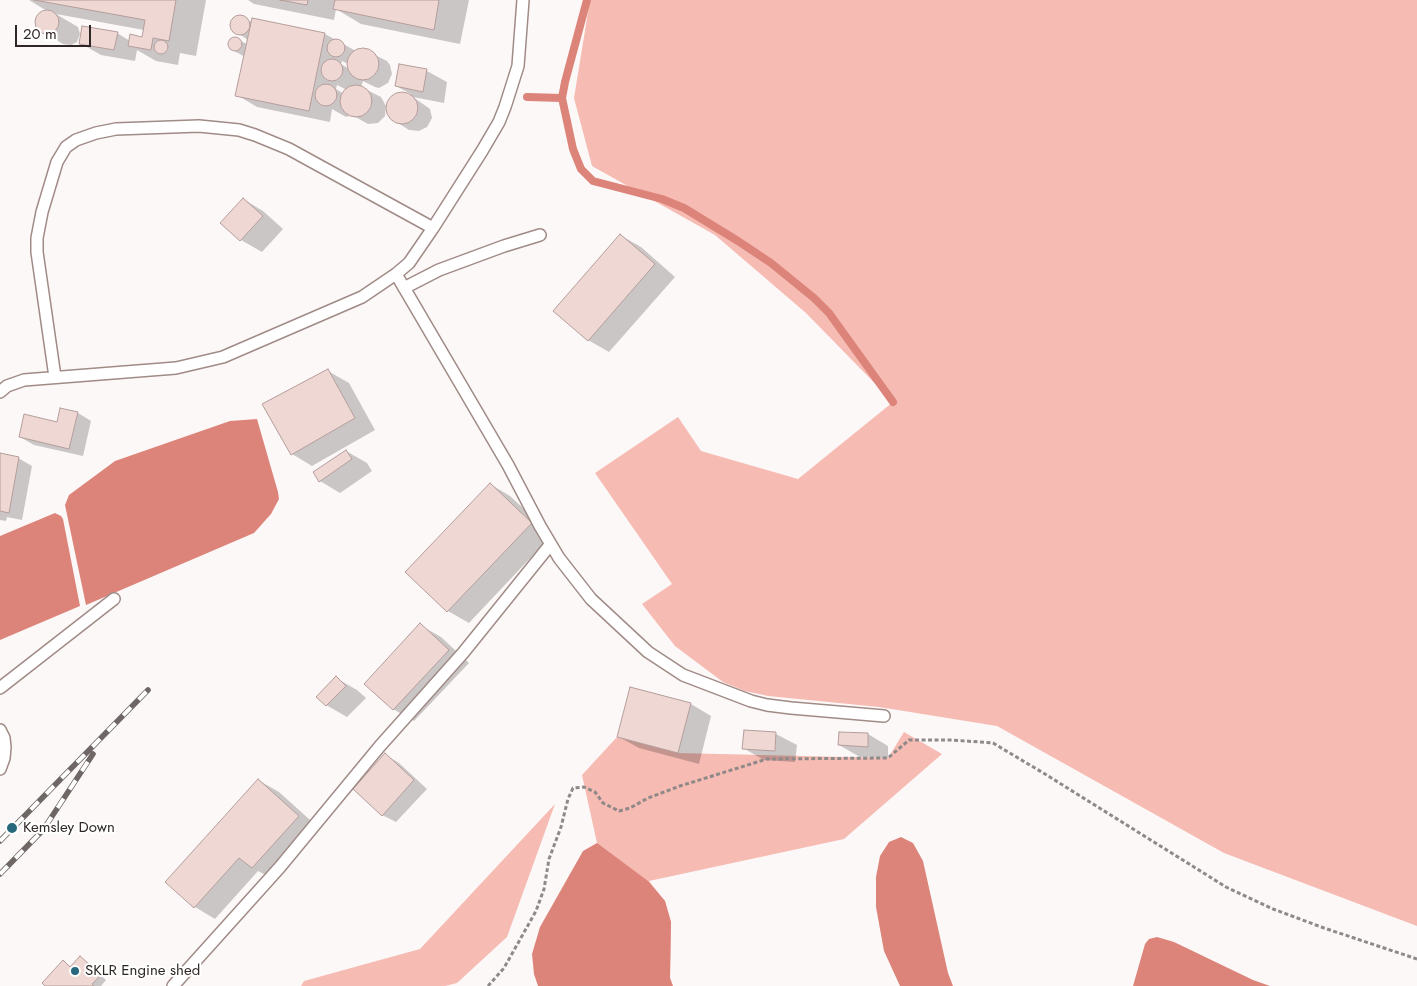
<!DOCTYPE html>
<html>
<head>
<meta charset="utf-8">
<style>
	body { margin:0 }
	#map { position:relative; width:1417px; height:986px; overflow:hidden; background:#fdf8f8; font-family:Jost,sans-serif }
	canvas { display:block }
	.scale { position:absolute; left:15px; top:25px; width:76px; height:22px; box-sizing:border-box; border:2px solid #2f2725; border-top:0; padding-left:6px; font-size:15px; line-height:18px; white-space:nowrap; color:#2f2725; -webkit-text-stroke:4px #fff; paint-order:stroke }
</style>
</head>
<body>
<div id="map">
<canvas width="1417" height="986"></canvas>
<div class="scale">20 m</div>
</div>
<script>
const ctx = document.querySelector('canvas').getContext('2d');
ctx.lineJoin = 'round';
function fill(path, color) {
  ctx.fillStyle = color;
  ctx.fill(path, 'evenodd');
}
function shape(rows) {
  const path = new Path2D();
  for (const r of rows) {
    if (r.length === 3) {
      path.moveTo(r[0] + r[2], r[1]);
      path.arc(r[0], r[1], r[2], 0, 2 * Math.PI);
      continue;
    }
    path.moveTo(r[0], r[1]);
    for (let i = 2; i < r.length; i += 2) path.lineTo(r[i], r[i + 1]);
  }
  return path;
}
function strokePath(path, color, width, dash) {
  ctx.strokeStyle = color;
  ctx.lineWidth = width;
  ctx.lineCap = dash ? 'butt' : 'round';
  ctx.setLineDash(dash || []);
  ctx.stroke(path);
}
function write(font, color, halo, rows, align = 'center') {
  ctx.font = font + ' Jost,sans-serif';
  ctx.lineWidth = 4;
  ctx.setLineDash([]);
  ctx.textBaseline = 'middle';
  ctx.strokeStyle = halo;
  ctx.fillStyle = color;
  for (const [text, x, y, turn = 0] of rows) {
    ctx.save();
    ctx.translate(x, y);
    ctx.rotate((+turn || 0) * Math.PI / 180);
    ctx.textAlign = isNaN(turn) ? turn : align;
    if (halo) ctx.strokeText(text, 0, 0);
    ctx.fillText(text, 0, 0);
    ctx.restore();
  }
}
fill(shape([
	[590,0,1417,0,1417,926,1224,853,997,726,879,707,768,696,745,691,723,682,675,646,642,604,672,584,595,473,678,417,701,451,798,479,893,402,806,313,715,235,592,166,574,98],
	[904,732,942,754,844,839,649,881,665,901,671,922,670,978,673,986,611,888,597,843,582,775,617,737,678,753,888,758],
	[555,804,507,937,457,983,445,986,301,986,304,981,420,949]
]), '#f6bbb3');
fill(shape([
	[257,419,278,492,279,499,271,514,254,533,86,605,65,505,69,495,115,461,230,421],
	[55,513,61,516,63,519,80,606,0,640,0,536],
	[901,837,913,843,923,861,948,973,953,986,900,986,884,951,876,907,876,877,880,856,889,842],
	[597,843,648,881,665,901,671,922,670,978,673,986,538,986,534,974,532,954,540,927,583,851],
	[1157,937,1174,942,1253,980,1270,986,1133,986,1145,944,1149,939]
]), '#dc8479');
fill(shape([
	[29,0,206,0,196,56,180,53,178,65,156,61,137,50,135,61,101,55,80,43,117,33,130,41,143,38,144,30,56,14,78,27,80,34,77,42,71,45,63,44,42,32,37,27,36,20,39,14,47,11],
	[248,0,469,0,460,44,361,24,336,9,334,20,254,4],
	[239,17,252,22,325,34,356,51,363,49,387,61,390,65,392,74,388,83,379,88,375,87,363,81,361,87,381,97,386,106,385,116,378,123,368,124,352,115,346,117,332,109,330,122,257,107,237,95,245,57,231,49,229,43,234,38,247,44,248,40,233,30,231,25,234,19],
	[342,61,348,64,349,69,341,64],
	[337,85,347,90,344,94,336,89],
	[400,66,427,71,447,82,444,103,413,97,430,109,432,118,427,127,419,131,409,130,395,121,388,114,386,106,387,108,389,100,397,94,411,94,396,86],
	[243,199,263,211,283,229,262,252,241,240,222,223],
	[620,235,641,247,675,277,609,352,588,340],
	[328,371,349,383,375,430,312,466,292,454],
	[78,413,91,421,83,456,34,445,20,437,58,423],
	[346,451,367,463,372,471,340,493,320,481],
	[0,454,18,458,32,466,22,520,7,517,6,521,0,520],
	[490,484,510,496,552,535,469,623,448,611,407,572],
	[420,625,441,637,469,663,414,721,393,709],
	[336,678,357,690,366,698,347,717,326,705],
	[631,688,691,704,711,716,699,764,639,748,619,737],
	[745,731,776,734,797,745,795,762,764,760,743,748],
	[868,734,888,746,888,758,860,757,839,745],
	[386,755,399,763,427,789,396,822,382,815],
	[258,780,279,792,319,828,273,879,258,871,215,919,195,907],
	[80,958,106,980,101,986,47,986,63,962,71,967]
]), '#0003');
strokePath(shape([
	[587,0,565,82,562,98,573,149,581,169,593,181,662,199,684,208,738,241,771,263,814,298,829,313,893,402],
	[527,97,562,98]
]), '#dc8479', 8);
const building = shape([
	[34,0,176,0,169,41,153,38,151,50,128,46,130,34,142,37,145,20,34,0],
	[280,0,308,0,307,5,280,0],
	[335,0,439,0,434,30,333,9,335,0],
	[47,22,12],
	[240,25,10],
	[252,18,325,33,309,111,235,96,252,18],
	[82,26,118,32,114,50,79,44,82,26],
	[235,44,7],
	[336,48,9],
	[161,47,7],
	[363,64,16],
	[332,70,11],
	[399,64,427,69,423,92,395,86,399,64],
	[326,95,11],
	[356,101,16],
	[402,108,16],
	[243,198,263,216,240,241,220,223,243,198],
	[620,234,655,264,588,341,553,311,620,234],
	[328,369,355,418,291,455,262,404,328,369],
	[60,408,78,412,69,449,19,437,24,414,57,422,60,408],
	[346,450,352,459,319,482,313,472,346,450],
	[0,453,19,457,9,513,0,511,0,453],
	[490,483,532,523,447,612,405,572,490,483],
	[420,623,449,650,393,710,364,684,420,623],
	[336,676,346,686,326,706,316,697,336,676],
	[630,687,691,703,678,753,617,737,630,687],
	[744,730,776,732,775,751,742,749,744,730],
	[839,732,868,733,868,747,838,745,839,732],
	[385,753,414,780,382,816,353,789,385,753],
	[258,779,299,816,252,868,239,858,194,908,165,882,258,779],
	[80,956,101,975,92,984,94,986,45,986,42,983,63,960,70,967,80,956]
]);
fill(building, '#efd7d4');
strokePath(building, '#b49d9a', 1);
const service = shape([
	[433,228,482,151,499,122,505,107,518,66,523,0],
	[404,288,439,270,504,246,540,235],
	[55,377,37,252,37,238,42,212,57,162,66,147,76,140,96,133,116,129,199,126,239,130,255,135,289,149,433,228,409,263,396,274],
	[0,392,7,386,24,380,176,368,223,357,362,297,396,274,508,465,540,526,559,558,591,599,648,652,683,675,751,701,767,705,791,708,884,716],
	[0,688,114,599],
	[0,730,4,738,5,747,4,758,0,769],
	[173,986,280,867,380,746,463,653,550,545]
]);
strokePath(service, '#a08b87', 14);
strokePath(shape([
	[488,986,504,968,536,911,544,889,549,859,561,827,568,799,573,788,584,787,595,792,603,803,619,811,630,808,648,798,680,786,767,759,888,758,909,740,952,740,993,743,1045,774,1226,887,1273,909,1324,928,1417,959]
]), '#8f8988', 3, [4, 2.5]);
strokePath(service, '#fff', 11);
const rail = shape([
	[0,841,148,690],
	[0,874,43,830,93,754]
]);
strokePath(rail, '#6e6765', 5.5);
strokePath(rail, '#fff', 4, [11]);
for (const [x, y, r, color] of [
	[12,828,6,"#28687c"],
	[75,971,5,"#28687c"]
]) {
  const dot = new Path2D();
  dot.arc(x, y, r, 0, 2 * Math.PI);
  ctx.fillStyle = color;
  ctx.fill(dot);
  strokePath(dot, '#fff', 2);
}
write('15px', '#2f2725', '#fff', [
	["Kemsley Down",23,828],
	["SKLR Engine shed",85,971]
], 'left');
</script>
</body>
</html>
